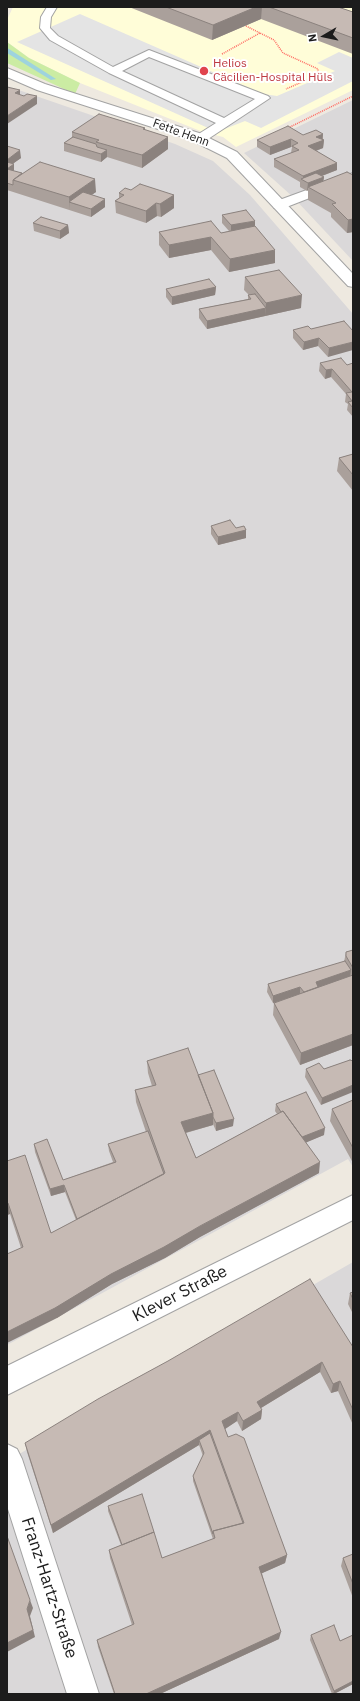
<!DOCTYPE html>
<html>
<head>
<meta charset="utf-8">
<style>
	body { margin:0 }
	#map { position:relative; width:360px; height:1701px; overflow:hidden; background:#eee9e0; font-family:"IBM Plex Sans",sans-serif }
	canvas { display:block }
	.frame { position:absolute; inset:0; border:8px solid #1c1c1c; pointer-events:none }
	.north { position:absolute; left:304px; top:16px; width:40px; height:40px; -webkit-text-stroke:3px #fff; paint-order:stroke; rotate:261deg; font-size:11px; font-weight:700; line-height:16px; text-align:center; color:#1c1c1c }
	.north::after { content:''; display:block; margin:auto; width:14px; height:18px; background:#1c1c1c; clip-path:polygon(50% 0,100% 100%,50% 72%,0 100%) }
</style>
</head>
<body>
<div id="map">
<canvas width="360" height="1701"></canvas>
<div class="frame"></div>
<div class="north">N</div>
</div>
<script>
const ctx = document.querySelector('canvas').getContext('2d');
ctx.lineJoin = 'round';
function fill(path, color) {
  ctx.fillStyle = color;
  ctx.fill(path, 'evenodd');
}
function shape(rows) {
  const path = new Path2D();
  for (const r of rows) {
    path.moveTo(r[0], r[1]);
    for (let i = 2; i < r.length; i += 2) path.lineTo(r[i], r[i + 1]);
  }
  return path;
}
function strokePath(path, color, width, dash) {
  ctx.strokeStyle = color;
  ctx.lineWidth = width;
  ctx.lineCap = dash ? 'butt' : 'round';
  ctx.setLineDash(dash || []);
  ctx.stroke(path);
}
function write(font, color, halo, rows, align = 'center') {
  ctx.font = font + ' "IBM Plex Sans",sans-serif';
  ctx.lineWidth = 4;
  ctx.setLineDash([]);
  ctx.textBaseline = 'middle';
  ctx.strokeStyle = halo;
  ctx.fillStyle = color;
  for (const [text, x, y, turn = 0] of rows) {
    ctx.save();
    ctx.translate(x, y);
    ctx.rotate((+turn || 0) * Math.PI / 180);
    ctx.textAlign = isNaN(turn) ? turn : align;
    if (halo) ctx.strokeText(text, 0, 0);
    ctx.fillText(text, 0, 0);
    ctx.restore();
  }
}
fill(shape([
	[7,86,175,144,213,161,250,195,353,314,353,1167,348,1159,7,1345],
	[353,100,353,261,293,197,244,153],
	[353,1262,353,1694,7,1694,7,1461]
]), '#dad8d9');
fill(shape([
	[13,7,353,7,353,90,236,147,223,137,203,132,80,83,29,58,7,42,7,20]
]), '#fffdd8');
fill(shape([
	[7,42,29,58,80,83,75,94,7,63]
]), '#cbeca3');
fill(shape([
	[80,14,263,94,277,96,335,71,317,63,339,52,353,58,353,81,261,128,245,121,217,132,17,42]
]), '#e4e4e4');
fill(shape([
	[7,48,9,49,56,79,51,80,7,53,7,48]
]), '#9ed3de');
const lane = shape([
	[47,7,57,7,51,17,50,28,58,36,113,67,149,50,268,96,270,98,205,141,197,141,195,138,197,135,216,123,109,73,50,40,40,28,41,17,47,7],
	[149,57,255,99,224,118,122,71,149,57],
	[353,173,353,181,284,208,274,208,273,205,274,202,353,173]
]);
const street = shape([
	[7,68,45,84,199,133,237,152,353,274,353,287,348,286,227,158,189,139,37,90,7,77,7,68],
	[353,1195,353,1220,7,1395,7,1366,353,1195],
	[7,1444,17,1449,22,1459,99,1694,67,1694,7,1506,7,1444]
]);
strokePath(lane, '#a3a3a3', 2);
strokePath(street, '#a3a3a3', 2);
strokePath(shape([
	[246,26,274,40,283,53,318,69,318,75,286,89],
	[222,54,260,33],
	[288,128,353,96]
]), '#ff6860', 1.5, [1, 1]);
fill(lane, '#fff');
fill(street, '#fff');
fill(shape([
	[129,7,338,7,353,12,353,54,261,19,212,40],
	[145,128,145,130,168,137,168,149,142,168,107,157,101,162,64,151,64,143,72,137,72,132],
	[323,134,323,140,324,140,323,148,316,151,337,163,337,170,322,176,324,177,323,181,353,175,353,232,347,233,331,217,331,213,308,200,308,190,307,191,300,187,300,182,274,167,274,159,291,153,292,147,291,147,270,155,257,147,257,140],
	[7,146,21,158,12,164,14,164,14,171,96,192,91,195,105,207,91,217,7,190],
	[119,193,174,195,174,208,161,217,157,216,146,223,116,213,115,201,119,198],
	[222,215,255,226,275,263,229,272,211,250,169,258,159,245,159,232,221,233,229,231,222,223],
	[33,223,68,225,69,233,60,239,34,231],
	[245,277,301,308,207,329,199,318,199,309,248,299,248,295,249,295,244,290],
	[216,287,215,295,172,305,166,297,166,289],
	[344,321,328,357,318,346,303,350,293,338,293,330,311,329],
	[320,363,347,365,353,363,353,417,347,410,348,404,345,402,346,394,331,377,325,379,319,371],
	[353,454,353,491,337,471,339,458],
	[211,526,246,530,246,538,218,545,211,534],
	[353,950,353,1045,300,1065,273,1015,274,1003,273,1003,267,992,268,984,344,962,346,952],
	[350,1060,321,1105,305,1077,306,1069,324,1069],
	[147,1061,198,1075,233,1126,216,1131,213,1124,213,1125,186,1133,196,1158,277,1114,275,1111,276,1104,324,1135,306,1142,319,1173,200,1237,165,1258,112,1284,57,1318,21,1248,10,1214,7,1215,7,1161,51,1233,76,1220,65,1192,51,1196,35,1152,34,1144,63,1180,113,1162,109,1151,108,1144,146,1132,136,1102,135,1090,152,1086,148,1073],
	[353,1100,353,1163,330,1121,332,1109],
	[353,1292,353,1314,348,1304,350,1293],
	[353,1347,353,1425,338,1391,331,1393,320,1372,261,1408,262,1410,261,1419,242,1431,237,1421,225,1429,228,1437,287,1555,285,1563,262,1573,279,1639,160,1694,114,1694,98,1647,97,1640,132,1625,110,1558,109,1550,121,1545,108,1511,108,1506,162,1558,213,1539,193,1481,193,1476,203,1456,199,1445,53,1533,27,1452,25,1443],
	[353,1554,353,1598,341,1566,343,1558],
	[311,1635,340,1641,353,1635,353,1684,334,1694,332,1694,310,1640]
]), '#aaa09b');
fill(shape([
	[256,7,262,7,261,19,212,40,213,25],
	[20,90,20,98,15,93],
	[37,96,37,104,7,124,7,116],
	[323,134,322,141,324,140,323,148,307,154,308,146,316,137],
	[168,137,168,149,142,168,142,155],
	[291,139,291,147,270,155,270,147],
	[20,150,21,158,7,168,7,160],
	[107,150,107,157,101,162,101,154],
	[337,163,337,170,306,182,303,180,303,176],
	[14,164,14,172,7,169],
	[324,177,323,184,308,187,308,190,307,191,308,183],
	[95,179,96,192,77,205,69,202,70,210,69,197],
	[174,195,174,208,161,217,160,204],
	[105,199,105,207,91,217,91,209],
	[156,203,157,216,146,223,146,211],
	[353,219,353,232,347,233,348,220],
	[255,221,255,228,231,233,231,225],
	[68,225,69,233,60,239,60,231],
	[211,237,211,250,169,258,169,245],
	[275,250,275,263,229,272,230,259],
	[216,287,215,295,172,305,172,297],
	[302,295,301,308,265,316,266,303],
	[266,308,265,316,207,329,207,321],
	[319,338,318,346,303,350,304,342],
	[353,342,353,350,328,357,329,348],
	[332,369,331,377,325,379,326,370],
	[246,530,246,538,218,545,218,537],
	[351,970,350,978,315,989,316,982],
	[300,987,300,994,273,1003,273,996],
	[353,1034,353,1045,300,1065,301,1053],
	[353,1085,353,1092,321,1105,322,1098],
	[213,1113,213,1125,181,1134,181,1122],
	[234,1119,233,1126,216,1131,216,1123],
	[325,1128,324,1135,298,1146,299,1138],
	[320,1162,319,1173,200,1237,165,1258,112,1284,57,1318,7,1343,7,1332,111,1274],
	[64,1185,65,1192,51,1196,50,1189],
	[7,1203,8,1203,10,1214,7,1215],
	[322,1362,320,1372,256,1411,257,1402],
	[340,1381,338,1391,331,1393,333,1384],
	[262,1410,261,1419,242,1431,243,1421],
	[238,1412,237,1421,222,1431,222,1421],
	[210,1430,210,1439,199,1440,199,1445,53,1533,51,1525],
	[287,1555,285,1563,258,1575,259,1567],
	[30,1600,33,1608,30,1616,35,1637,7,1652,7,1643,27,1609],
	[281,1632,279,1639,160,1694,146,1694],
	[353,1681,353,1684,334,1694,333,1694,334,1691]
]), '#8b827e');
const building = shape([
	[166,7,256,7,213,25,166,7],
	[269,7,338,7,353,12,353,38,269,7],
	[7,87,20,90,15,93,24,96,27,94,37,96,7,116,7,87],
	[99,114,145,128,143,129,168,137,142,155,96,142,99,140,72,132,99,114],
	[288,126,303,135,316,130,323,134,316,137,324,140,308,146,337,163,303,176,274,159,299,150,292,146,298,143,291,139,270,147,257,140,288,126],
	[73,137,96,144,97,147,107,150,101,154,64,143,73,137],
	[7,146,20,150,7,160,7,146],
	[7,162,14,164,7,169,22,173,13,180,13,185,7,183,7,162],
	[40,162,95,179,69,197,13,180,40,162],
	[347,172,353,175,353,219,348,220,332,204,336,203,333,201,308,187,347,172],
	[316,173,324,177,308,183,301,179,316,173],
	[140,184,174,195,160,204,156,203,146,211,115,201,124,195,119,193,125,188,131,190,140,184],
	[83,192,105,199,91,209,69,202,83,192],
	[246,210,255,221,231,225,222,215,246,210],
	[41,217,68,225,60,231,33,223,41,217],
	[211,221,221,233,255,226,275,250,230,259,211,237,169,245,159,232,211,221],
	[279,270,302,295,266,303,245,277,279,270],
	[209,279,216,287,172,297,166,289,209,279],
	[255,294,266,308,207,321,199,309,251,299,248,295,255,294],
	[344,321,353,331,353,342,329,348,319,338,304,342,293,330,308,326,311,329,344,321],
	[341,358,347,365,353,363,353,408,348,402,352,401,346,393,352,392,332,369,326,370,320,363,341,358],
	[353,454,353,475,339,458,353,454],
	[230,520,236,528,244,526,246,530,218,537,211,526,230,520],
	[353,950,353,968,346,956,346,952,353,950],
	[345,961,351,970,316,982,318,987,304,992,300,987,273,996,268,984,345,961],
	[353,975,353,1034,301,1053,274,1003,353,975],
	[188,1048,213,1113,181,1122,196,1158,283,1111,320,1162,200,1226,164,1247,111,1274,55,1308,7,1332,7,1254,23,1247,8,1203,7,1203,7,1161,25,1155,51,1233,165,1173,135,1090,156,1085,147,1061,188,1048],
	[350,1060,353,1061,353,1085,322,1098,306,1069,319,1063,324,1069,350,1060],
	[214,1070,234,1119,216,1123,213,1117,213,1113,198,1075,214,1070],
	[306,1092,325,1128,302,1137,283,1111,281,1112,276,1104,306,1092],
	[353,1100,353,1148,332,1109,353,1100],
	[148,1131,164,1174,77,1219,64,1185,50,1189,34,1144,47,1139,63,1180,116,1162,108,1144,148,1131],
	[310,1279,353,1347,353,1410,340,1381,333,1384,322,1362,257,1402,262,1410,243,1421,238,1412,222,1421,228,1437,236,1434,244,1438,287,1555,259,1567,281,1632,146,1694,115,1694,97,1640,134,1624,109,1550,154,1532,162,1558,215,1538,213,1531,244,1523,210,1430,51,1525,25,1443,98,1399,168,1361,310,1279],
	[353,1292,353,1299,350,1293,353,1292],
	[210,1433,243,1523,213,1531,213,1534,193,1476,204,1453,199,1440,210,1433],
	[142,1494,154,1532,122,1545,108,1506,142,1494],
	[7,1536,30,1600,27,1609,33,1630,7,1643,7,1536],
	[353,1554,353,1584,343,1558,353,1554],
	[334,1625,340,1641,353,1635,353,1681,334,1691,311,1635,334,1625]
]);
fill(building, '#c6bab4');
strokePath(building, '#8b827e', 1);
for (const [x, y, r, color] of [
	[204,71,5,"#e0444e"]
]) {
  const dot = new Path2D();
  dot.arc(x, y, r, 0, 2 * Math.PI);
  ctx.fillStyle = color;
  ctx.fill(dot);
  strokePath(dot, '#fff', 1.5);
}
write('12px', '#be3a42', '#fff', [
	["Helios",213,64],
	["Cäcilien-Hospital Hüls",213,78]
], 'left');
write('12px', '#1c1c1c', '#fff', [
	["Fette Henn",181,133,20]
]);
write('17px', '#1c1c1c', '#fff', [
	["Klever Straße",180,1294,-27],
	["Franz-Hartz-Straße",49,1588,72]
]);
</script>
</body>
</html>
